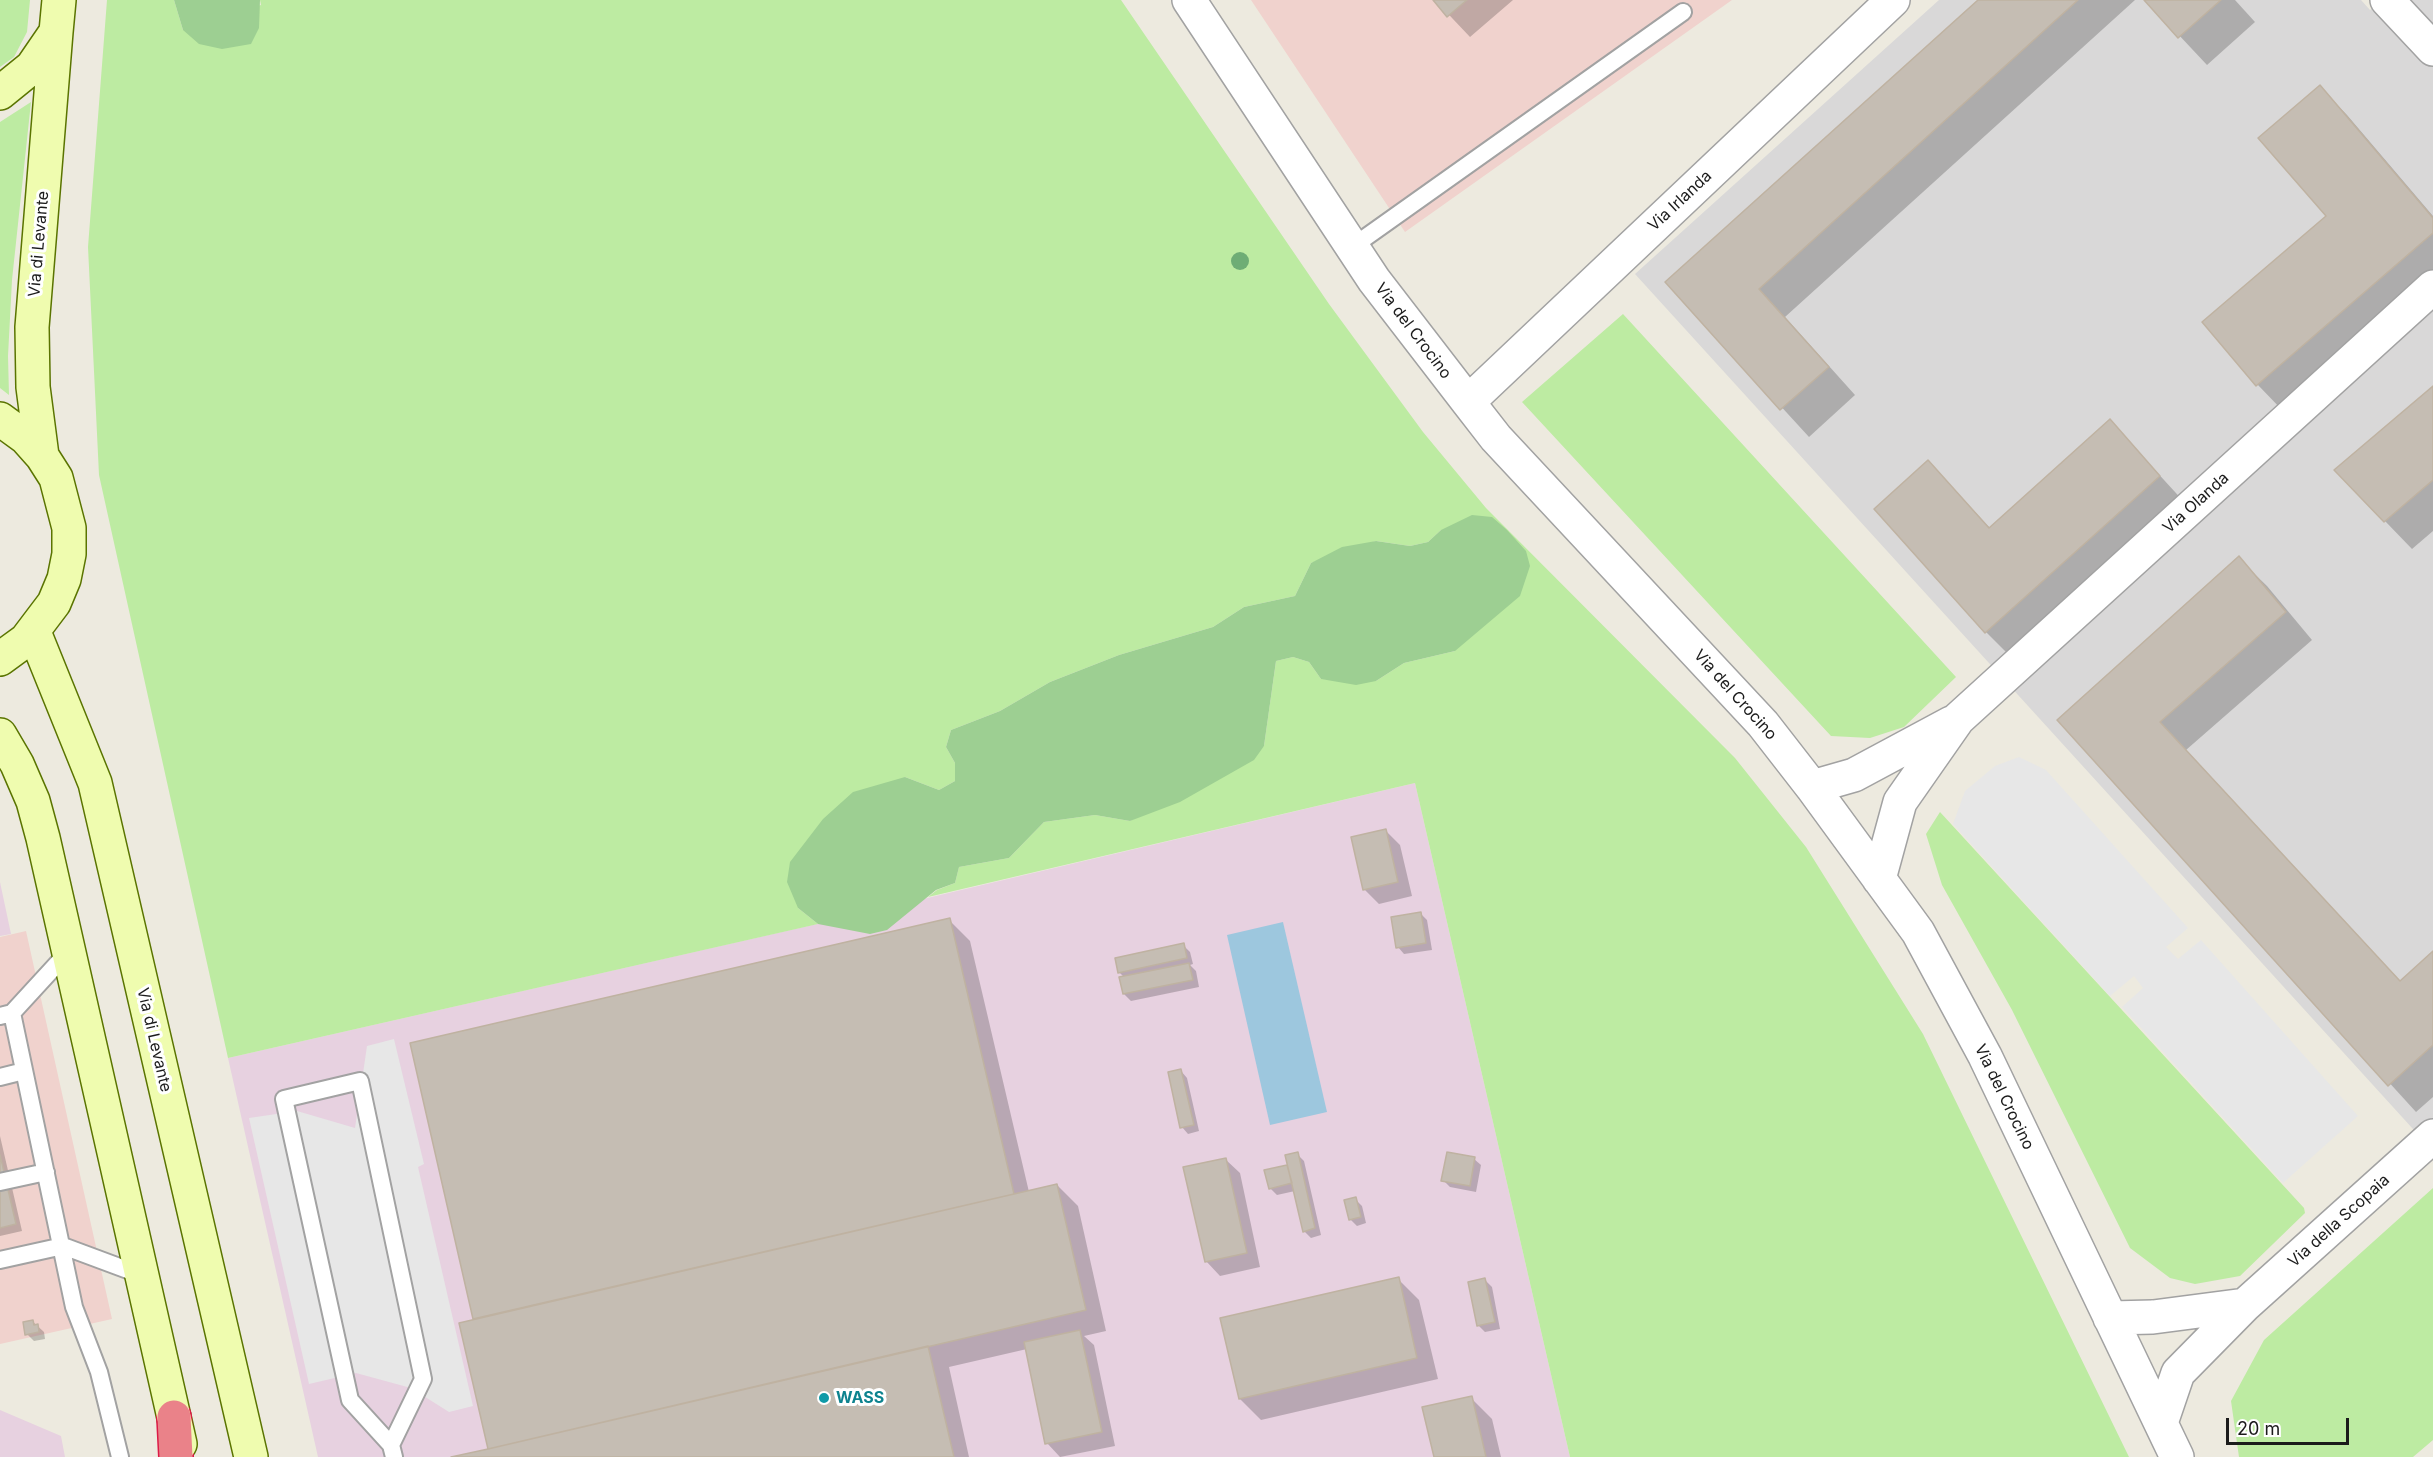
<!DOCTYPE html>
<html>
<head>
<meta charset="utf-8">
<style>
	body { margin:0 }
	#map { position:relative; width:2433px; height:1457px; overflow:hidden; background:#edeadf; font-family:Inter,sans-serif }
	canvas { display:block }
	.scale { position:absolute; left:2226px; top:1418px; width:123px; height:27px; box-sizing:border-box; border:3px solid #1b1b1b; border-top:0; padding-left:8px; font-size:18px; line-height:21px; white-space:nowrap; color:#1b1b1b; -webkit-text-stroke:4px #fff; paint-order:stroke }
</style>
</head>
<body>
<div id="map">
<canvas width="2433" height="1457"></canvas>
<div class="scale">20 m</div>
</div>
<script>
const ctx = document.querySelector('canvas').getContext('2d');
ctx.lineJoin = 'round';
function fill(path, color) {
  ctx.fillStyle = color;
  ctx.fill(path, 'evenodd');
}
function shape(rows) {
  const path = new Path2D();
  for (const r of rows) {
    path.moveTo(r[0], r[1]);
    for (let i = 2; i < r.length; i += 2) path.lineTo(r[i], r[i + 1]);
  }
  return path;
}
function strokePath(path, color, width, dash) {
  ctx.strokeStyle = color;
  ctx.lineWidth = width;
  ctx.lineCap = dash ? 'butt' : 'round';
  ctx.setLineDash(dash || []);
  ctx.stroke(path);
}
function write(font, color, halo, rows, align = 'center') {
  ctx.font = font + ' Inter,sans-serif';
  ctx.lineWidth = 6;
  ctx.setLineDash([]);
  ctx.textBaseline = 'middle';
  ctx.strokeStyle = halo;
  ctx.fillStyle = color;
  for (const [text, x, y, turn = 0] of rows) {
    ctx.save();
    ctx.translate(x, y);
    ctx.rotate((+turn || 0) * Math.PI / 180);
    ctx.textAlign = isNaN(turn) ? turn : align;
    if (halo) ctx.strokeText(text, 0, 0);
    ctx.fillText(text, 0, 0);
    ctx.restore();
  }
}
fill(shape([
	[1939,0,2361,0,2370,10,2381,0,2433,0,2433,1151,1635,274]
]), '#d9d8d8');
fill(shape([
	[1251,0,1732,0,1405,232],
	[26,931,112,1319,0,1344,0,937]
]), '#f0d2cd');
fill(shape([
	[1415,783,1570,1457,318,1457,228,1058,817,924],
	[0,882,11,934,0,936],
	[0,1410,61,1436,65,1457,0,1457]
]), '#e7d1e0');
fill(shape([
	[0,0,30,0,27,32,14,57,0,67],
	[107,0,174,0,183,30,261,5,260,0,1121,0,1329,304,1423,432,1486,508,1735,758,1806,847,1923,1034,2129,1457,1570,1457,1415,783,928,897,937,890,955,883,959,867,1009,858,1044,822,1095,815,1130,821,1264,746,1276,661,1293,657,1309,662,1321,679,1376,681,1404,663,1455,651,1441,530,1428,542,1410,546,1376,541,1311,563,1295,596,1244,607,1213,627,1119,655,1050,682,1000,711,951,730,946,747,955,763,955,781,939,790,905,777,798,908,818,924,228,1058,99,475,88,247],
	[31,102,12,280,8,356,9,395,0,388,0,122],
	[1623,314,1956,677,1904,727,1870,738,1831,736,1522,402],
	[1940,812,2304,1208,2305,1213,2240,1276,2195,1284,2170,1278,2130,1248,2012,1010,1942,885,1926,834],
	[2433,1188,2433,1440,2413,1457,2239,1457,2231,1401,2264,1340]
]), '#bdeba2');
fill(shape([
	[174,0,260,0,259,28,251,44,222,49,199,44,183,30],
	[1472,515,1492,517,1507,530,1526,551,1530,566,1520,596,1455,651,1404,663,1376,681,1356,685,1321,679,1309,662,1293,657,1276,661,1264,746,1254,760,1180,802,1130,821,1095,815,1044,822,1009,858,959,867,955,883,936,890,887,930,870,934,818,924,798,908,787,882,790,862,823,819,853,792,905,777,939,790,955,781,955,763,946,747,951,730,1000,711,1050,682,1119,655,1213,627,1244,607,1295,596,1311,563,1342,547,1376,541,1410,546,1428,542,1441,530]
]), '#9dcf92');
fill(shape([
	[2019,757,2046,770,2188,928,2166,947,2178,959,2201,940,2358,1116,2283,1183,2122,1007,2143,988,2134,976,2110,996,1953,824,1965,791,1995,766],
	[394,1039,424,1164,418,1167,473,1406,449,1412,411,1388,356,1373,309,1384,249,1118,297,1111,355,1128,367,1046]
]), '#e7e7e7');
fill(shape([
	[1283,922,1327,1112,1270,1125,1227,935]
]), '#9dc7de');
fill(shape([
	[1435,0,1513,0,1470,37],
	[1980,0,2135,0,1785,317,1855,395,1809,437,1667,282],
	[2146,0,2235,0,2255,22,2207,65],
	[2320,87,2347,115,2433,216,2433,284,2284,412,2257,384,2328,216],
	[2433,388,2433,531,2412,549,2385,521],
	[2110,421,2186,504,2013,659,1986,632,1928,462,1990,528],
	[2239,559,2267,586,2312,640,2186,750,2401,982,2433,953,2433,1097,2416,1112,2059,720],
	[1386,831,1400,845,1412,896,1379,904,1365,890],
	[1420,913,1427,920,1432,950,1404,954,1398,947],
	[949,920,970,941,1029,1192,1057,1185,1078,1206,1106,1331,1084,1336,1094,1345,1115,1446,1060,1457,1047,1443,1027,1349,949,1367,969,1457,458,1457,490,1450,475,1320,412,1045],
	[1183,945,1190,952,1193,964,1190,965,1196,971,1199,987,1131,1001,1124,994,1121,978,1124,977,1119,972],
	[1181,1071,1187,1078,1199,1131,1188,1134,1182,1127],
	[0,1136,22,1231,0,1236],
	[1297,1154,1304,1161,1321,1235,1311,1238,1304,1231,1295,1191,1277,1195,1270,1188,1266,1171,1289,1166],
	[1225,1159,1240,1173,1260,1267,1220,1276,1206,1261],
	[1474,1159,1481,1165,1476,1192,1450,1187,1443,1180],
	[1355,1199,1362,1206,1366,1223,1357,1226,1350,1219],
	[1398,1279,1419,1300,1438,1379,1261,1420,1240,1399],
	[1485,1280,1492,1287,1500,1329,1485,1332,1478,1325],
	[32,1321,44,1332,45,1339,34,1341,27,1334],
	[1471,1398,1492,1419,1501,1457,1435,1457]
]), '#0003');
const building = shape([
	[1433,0,1467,0,1447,17,1433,0],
	[1978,0,2078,0,1759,289,1829,367,1780,410,1665,282,1978,0],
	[2144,0,2221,0,2178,38,2144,0],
	[2320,85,2433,218,2433,233,2256,386,2202,322,2326,216,2258,138,2320,85],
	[2433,386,2433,480,2384,522,2334,470,2433,386],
	[2110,419,2160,476,1985,633,1874,509,1928,460,1989,528,2110,419],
	[2239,556,2286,612,2160,722,2400,981,2433,951,2433,1045,2388,1086,2057,720,2239,556],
	[1386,829,1398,882,1363,890,1351,837,1386,829],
	[1421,912,1426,943,1396,948,1391,917,1421,912],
	[950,918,1014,1194,473,1319,410,1043,950,918],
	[1184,943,1187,958,1118,973,1115,958,1184,943],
	[1189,963,1193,980,1123,994,1119,977,1189,963],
	[1181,1069,1194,1125,1180,1128,1168,1072,1181,1069],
	[1298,1152,1315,1228,1303,1232,1285,1155,1298,1152],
	[1447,1152,1475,1157,1470,1186,1441,1181,1447,1152],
	[0,1155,16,1224,0,1228,0,1155],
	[1226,1158,1247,1253,1205,1262,1183,1167,1226,1158],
	[1287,1165,1292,1183,1269,1189,1264,1170,1287,1165],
	[1057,1184,1086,1310,488,1449,459,1323,1057,1184],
	[1356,1197,1361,1217,1349,1220,1344,1200,1356,1197],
	[1399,1277,1417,1358,1239,1399,1220,1318,1399,1277],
	[1485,1278,1495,1322,1477,1326,1468,1282,1485,1278],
	[33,1320,34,1325,38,1324,39,1332,25,1335,23,1322,33,1320],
	[1080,1330,1102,1432,1045,1444,1024,1342,1080,1330],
	[928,1346,954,1457,451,1457,488,1449,928,1346],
	[1472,1396,1486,1457,1434,1457,1422,1407,1472,1396]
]);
fill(building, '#c5bdb3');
strokePath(building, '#bfb2a1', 1.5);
const lane = shape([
	[1352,247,1683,12],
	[12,1013,74,1307,99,1372,120,1457],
	[0,1016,12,1013,68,952],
	[0,1077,24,1071],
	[0,1182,46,1172],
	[0,1260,63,1246,141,1275],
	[391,1445,423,1379,360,1081,284,1099,350,1400,391,1445,394,1457]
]);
const street = shape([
	[1189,0,1374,280,1468,402,1496,438,1763,724,1812,787,1918,932,1985,1056,2177,1457],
	[2387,0,2433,49],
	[1468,402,1893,0],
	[1812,787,1854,775,1951,723],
	[1879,879,1900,802,1958,719,2433,287],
	[2110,1318,2153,1317,2245,1305],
	[2161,1423,2178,1373,2245,1305,2433,1136]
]);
const secondary = shape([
	[0,93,32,67,56,32,59,0],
	[0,419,26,438,42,456,56,478,69,528,69,554,64,579,54,603,26,640,0,659],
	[42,456,33,387,32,327,56,32],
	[34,632,95,783,251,1457],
	[0,735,17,764,33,801,43,838,180,1444]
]);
const highway = shape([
	[174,1417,176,1457]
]);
strokePath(lane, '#a2a2a2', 20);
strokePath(street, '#a2a2a2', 36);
strokePath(secondary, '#5a7400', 36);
strokePath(highway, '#dc1b47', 36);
strokePath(lane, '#fff', 16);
strokePath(street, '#fff', 33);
strokePath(secondary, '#effcaf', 33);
strokePath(highway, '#ea8289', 33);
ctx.fillStyle = '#6ead75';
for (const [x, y] of [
	[1240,261]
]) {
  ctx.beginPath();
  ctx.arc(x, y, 9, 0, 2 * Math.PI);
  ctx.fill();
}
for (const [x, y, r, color] of [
	[824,1398,6,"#0f9aa8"]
]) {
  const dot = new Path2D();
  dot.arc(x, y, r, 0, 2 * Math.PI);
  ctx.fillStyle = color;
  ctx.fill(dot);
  strokePath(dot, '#fff', 2);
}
write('16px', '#1b1b1b', '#fff', [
	["Via Irlanda",1680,201,-43],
	["Via di Levante",39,244,-85],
	["Via del Crocino",1413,331,53],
	["Via Olanda",2196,503,-42],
	["Via del Crocino",1735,695,48],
	["Via di Levante",154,1040,77],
	["Via del Crocino",2004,1097,64],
	["Via della Scopaia",2339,1221,-42]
]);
write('bold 16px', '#0d838f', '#fff', [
	["WASS",836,1398]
], 'left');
</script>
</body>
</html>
